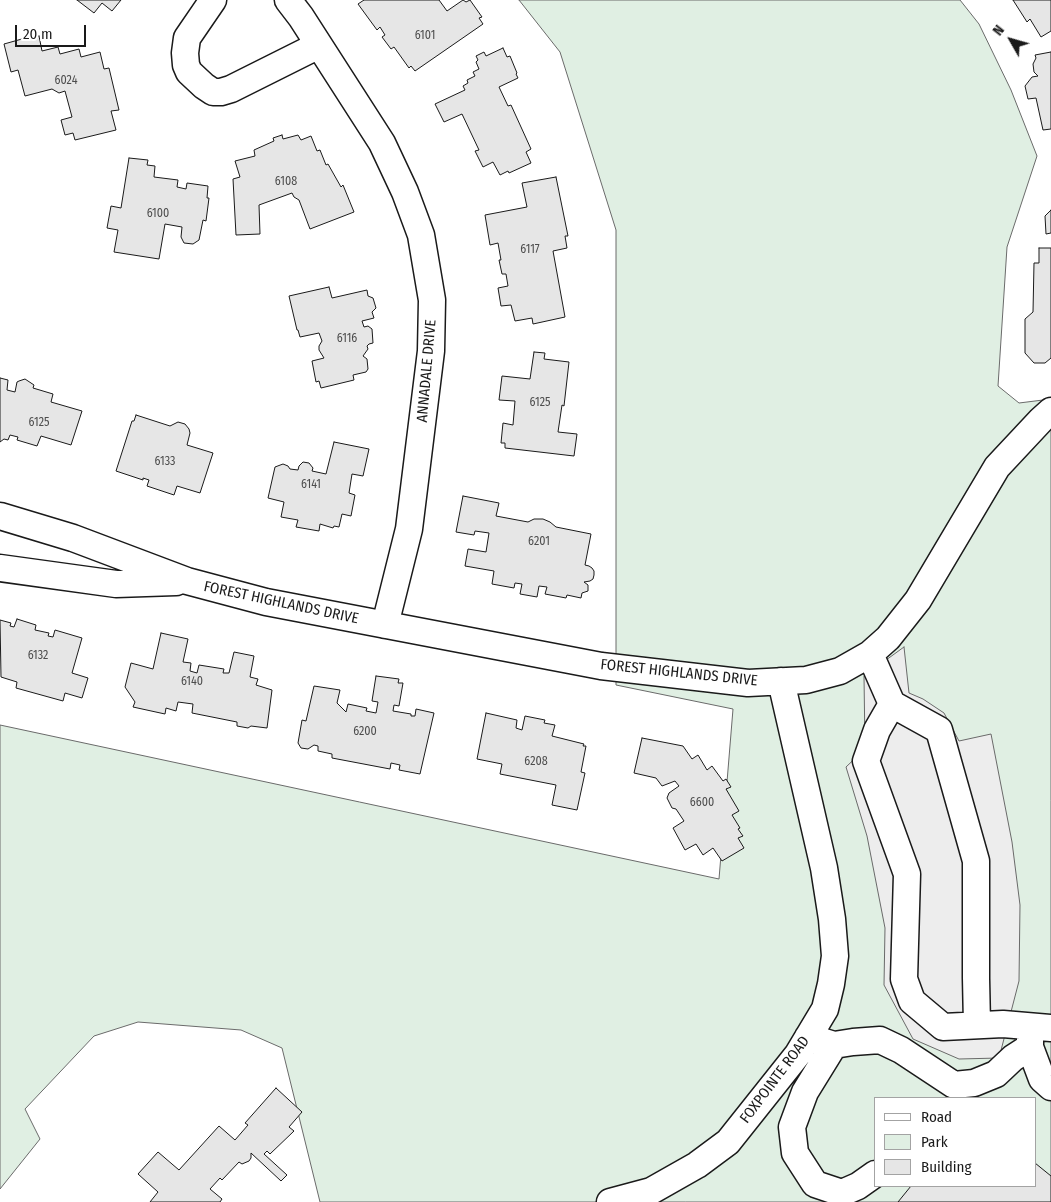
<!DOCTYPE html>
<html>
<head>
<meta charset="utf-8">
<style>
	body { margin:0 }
	#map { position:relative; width:1051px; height:1202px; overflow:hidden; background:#fff; font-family:"Fira Sans Condensed",sans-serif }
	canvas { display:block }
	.legend { position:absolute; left:874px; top:1097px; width:162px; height:90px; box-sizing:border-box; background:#fff; border:1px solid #a3a3a3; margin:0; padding:6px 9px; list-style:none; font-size:15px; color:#1a1a1a }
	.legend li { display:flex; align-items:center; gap:10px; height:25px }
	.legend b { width:25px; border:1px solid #a3a3a3 }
	.north { position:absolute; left:986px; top:15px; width:50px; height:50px; -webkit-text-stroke:4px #fff; paint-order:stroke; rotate:308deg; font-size:14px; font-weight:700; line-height:20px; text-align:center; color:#1a1a1a }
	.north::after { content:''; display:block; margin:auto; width:18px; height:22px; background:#1a1a1a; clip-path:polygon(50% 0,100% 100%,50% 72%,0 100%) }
	.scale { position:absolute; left:15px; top:25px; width:71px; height:22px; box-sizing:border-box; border:2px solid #1a1a1a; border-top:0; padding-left:6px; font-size:15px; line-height:18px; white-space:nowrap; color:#1a1a1a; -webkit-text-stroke:4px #fff; paint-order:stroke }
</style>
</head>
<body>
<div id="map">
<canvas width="1051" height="1202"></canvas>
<ul class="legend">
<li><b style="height:6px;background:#fff"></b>Road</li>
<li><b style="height:14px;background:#e0efe3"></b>Park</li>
<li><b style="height:14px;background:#e6e6e6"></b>Building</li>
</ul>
<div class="north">N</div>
<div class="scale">20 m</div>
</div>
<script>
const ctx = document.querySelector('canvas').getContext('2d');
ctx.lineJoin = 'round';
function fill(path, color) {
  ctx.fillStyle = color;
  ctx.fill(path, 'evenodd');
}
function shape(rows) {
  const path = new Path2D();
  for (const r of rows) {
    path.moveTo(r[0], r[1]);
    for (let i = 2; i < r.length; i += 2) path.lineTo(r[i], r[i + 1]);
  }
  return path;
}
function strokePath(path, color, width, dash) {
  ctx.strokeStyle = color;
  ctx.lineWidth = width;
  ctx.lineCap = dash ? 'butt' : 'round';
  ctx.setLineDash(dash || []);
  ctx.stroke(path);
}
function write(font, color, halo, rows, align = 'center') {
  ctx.font = font + ' "Fira Sans Condensed",sans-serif';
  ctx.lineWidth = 4;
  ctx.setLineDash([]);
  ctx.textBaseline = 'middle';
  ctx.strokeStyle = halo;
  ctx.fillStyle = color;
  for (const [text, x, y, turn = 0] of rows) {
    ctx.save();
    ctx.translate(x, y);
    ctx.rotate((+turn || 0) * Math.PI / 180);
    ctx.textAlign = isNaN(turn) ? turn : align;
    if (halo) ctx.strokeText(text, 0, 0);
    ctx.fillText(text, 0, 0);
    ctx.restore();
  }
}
const green = shape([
	[519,0,960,0,979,24,1011,90,1037,156,1007,247,998,386,1019,403,1051,399,1051,1202,320,1202,282,1048,241,1030,138,1022,94,1036,25,1109,40,1139,0,1189,0,725,719,879,733,709,616,685,616,230,560,52,519,0],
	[875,1098,1035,1098,1035,1186,875,1186,875,1098]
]);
fill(green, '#e0efe3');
strokePath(green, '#6a6a6a', 1);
const parking = shape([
	[904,647,909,693,923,699,944,713,959,741,991,734,1012,842,1020,905,1019,981,999,1058,959,1059,913,1039,884,985,885,928,867,836,846,767,865,749,864,676,904,647]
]);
fill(parking, '#ededed');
strokePath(parking, '#6a6a6a', 1);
const building = shape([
	[77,0,121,0,112,11,102,3,94,13,77,0],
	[364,0,439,0,447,11,463,0,466,2,470,0,482,17,479,18,483,24,415,71,411,66,409,68,394,47,391,49,382,37,385,35,380,27,377,30,358,4,364,0],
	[1013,0,1051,0,1051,31,1041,37,1030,19,1027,22,1013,0],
	[39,36,42,51,58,47,60,54,79,49,81,57,100,52,104,69,109,68,119,110,111,111,116,130,75,140,73,133,65,135,61,120,72,117,65,91,59,93,52,89,25,96,18,70,11,72,4,44,29,37,29,38,39,36],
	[503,48,507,57,510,56,517,73,516,74,518,78,499,87,508,106,511,105,531,149,526,152,531,163,509,173,508,171,500,175,493,162,483,167,475,151,479,150,462,114,444,122,435,104,465,90,463,86,468,83,467,80,475,76,473,72,479,69,476,62,478,60,476,56,484,52,486,56,503,48],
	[1051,52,1051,129,1043,130,1036,98,1028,99,1025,86,1032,77,1038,76,1034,72,1033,64,1036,58,1035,55,1051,52],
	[282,135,283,139,298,135,301,140,311,136,317,151,320,150,326,165,328,164,341,187,343,185,354,212,310,229,299,200,294,197,292,193,259,205,260,234,236,235,233,179,240,177,235,161,255,156,254,150,274,141,273,138,282,135],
	[129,158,148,160,147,165,155,166,154,177,178,180,177,187,186,189,187,183,208,186,207,198,209,198,206,221,203,220,199,240,193,244,184,243,181,237,182,227,165,224,159,259,114,252,118,230,107,228,111,206,121,208,129,158],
	[556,177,568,236,565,236,567,248,553,251,565,317,533,324,532,318,515,321,511,305,501,306,498,288,508,286,506,274,502,274,499,260,501,260,498,243,490,245,485,215,527,207,522,183,556,177],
	[1051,210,1051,233,1046,234,1045,216,1051,210],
	[1039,248,1051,248,1051,358,1045,363,1034,363,1025,353,1025,319,1033,312,1034,263,1039,263,1039,248],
	[329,287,332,298,367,290,368,296,373,298,376,308,372,312,374,318,362,321,364,327,368,326,372,329,373,343,369,344,367,346,368,349,363,356,367,359,368,369,366,372,353,375,354,380,321,388,319,381,316,382,312,361,324,358,319,350,319,346,322,341,319,333,300,337,298,330,297,330,289,296,329,287],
	[534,352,545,353,544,359,569,362,564,406,562,405,558,432,577,434,574,456,505,448,505,443,501,443,503,423,513,425,515,401,499,400,502,376,530,379,534,352],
	[0,378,8,380,7,390,15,392,17,382,19,381,25,379,34,385,33,388,53,394,51,402,82,411,71,445,41,436,37,446,17,440,18,437,10,435,8,440,4,439,0,442,0,378],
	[136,415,170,426,178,422,185,424,189,429,190,433,187,445,213,453,200,493,177,486,174,495,147,486,149,480,143,478,143,480,116,471,132,421,134,421,136,415],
	[334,442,369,449,363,476,352,474,349,493,355,495,351,516,342,514,339,527,334,526,333,528,320,524,319,531,296,527,298,520,281,517,284,502,268,498,275,467,283,464,288,466,290,469,298,470,299,466,303,462,309,463,313,468,312,471,326,474,334,442],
	[463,496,499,503,496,516,528,522,534,519,543,519,550,522,556,527,591,534,585,565,589,566,592,568,594,571,594,575,593,579,590,581,584,582,588,585,588,591,582,593,581,598,567,595,566,598,545,594,547,587,539,586,537,597,520,594,522,584,515,583,514,588,492,584,494,571,465,566,468,549,486,552,489,533,475,531,474,535,456,532,463,496],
	[17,619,36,625,35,630,49,633,48,636,53,637,55,630,82,638,72,673,88,678,82,698,65,693,63,701,16,688,17,682,1,677,0,620,11,623,10,626,14,627,17,619],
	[161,633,188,639,183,662,191,663,190,671,197,673,199,665,224,669,223,673,229,673,234,652,254,656,250,677,258,679,256,685,272,690,267,728,251,726,248,728,237,726,237,722,192,713,193,704,178,702,176,711,166,708,165,714,133,707,135,702,125,687,131,663,153,669,161,633],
	[376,676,399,679,398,683,403,683,399,706,394,705,393,711,411,714,411,716,415,716,416,709,434,713,420,774,399,770,400,765,391,763,390,769,332,758,332,754,318,751,318,746,314,745,308,749,301,748,298,743,302,720,306,721,314,686,340,690,337,703,346,712,348,704,367,708,366,711,376,713,378,702,372,701,376,676],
	[486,713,517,720,516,728,522,730,525,716,545,720,544,723,555,725,552,736,584,744,583,746,586,746,581,772,585,773,577,810,552,805,556,785,500,774,502,764,477,759,486,713],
	[642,738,683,746,692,759,698,755,707,770,712,766,723,781,726,779,731,787,726,789,739,811,732,815,740,828,738,829,743,836,738,838,744,848,722,861,713,848,703,855,696,844,685,850,673,828,684,821,676,809,672,808,667,798,669,793,679,786,675,781,662,786,656,778,634,773,642,738],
	[276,1088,302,1112,289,1127,294,1131,270,1154,267,1151,264,1154,287,1175,281,1181,251,1153,251,1158,249,1161,242,1164,239,1162,222,1180,220,1178,210,1189,222,1199,220,1202,150,1202,158,1192,138,1174,158,1152,179,1170,219,1126,235,1140,248,1125,245,1123,276,1088],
	[1035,1163,1051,1176,1051,1202,898,1202,911,1186,1035,1186,1035,1163]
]);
fill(building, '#e6e6e6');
strokePath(building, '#1a1a1a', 1);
const minor = shape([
	[213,0,187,38,185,53,186,65,189,72,204,86,213,92,221,92,231,89,319,45],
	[288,0,301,17,382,143,405,192,421,235,432,300,431,351,409,529,385,625],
	[0,516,73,538,187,581,266,602,601,666,748,683,806,680,840,671,870,654,888,638,918,600,997,467,1041,420,1051,411],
	[0,568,116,584,176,582],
	[870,654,892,704,877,730,866,761,907,874,904,979,912,1001,943,1027,1003,1024,1051,1028],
	[892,704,939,730,976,861,976,978,977,1025],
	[1030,1029,1030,1047,1042,1079,1051,1087],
	[808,1037,834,1045,853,1042,880,1040,901,1050,954,1085,974,1083,996,1074,1013,1058,1030,1047],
	[834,1045,805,1092,792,1127,795,1153,815,1184,842,1193,858,1186,875,1174],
	[610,1202,651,1191,697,1165,728,1142,798,1054,825,1009,831,984,835,956,832,919,824,868,781,681]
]);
strokePath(minor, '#1a1a1a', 29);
strokePath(minor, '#fff', 26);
write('12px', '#4d4d4d', null, [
	["6101",425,36],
	["6024",66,81],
	["6108",286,182],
	["6100",158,214],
	["6117",530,250],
	["6116",347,339],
	["6125",540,403],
	["6125",39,423],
	["6133",165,462],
	["6141",311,485],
	["6201",539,542],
	["6132",38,656],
	["6140",192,682],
	["6200",365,732],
	["6208",536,762],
	["6600",702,803]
]);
write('15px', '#1a1a1a', '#fff', [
	["ANNADALE DRIVE",427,371,-85],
	["FOREST HIGHLANDS DRIVE",281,603,12],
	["FOREST HIGHLANDS DRIVE",679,673,6],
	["FOXPOINTE ROAD",775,1080,-53]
]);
</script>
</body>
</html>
